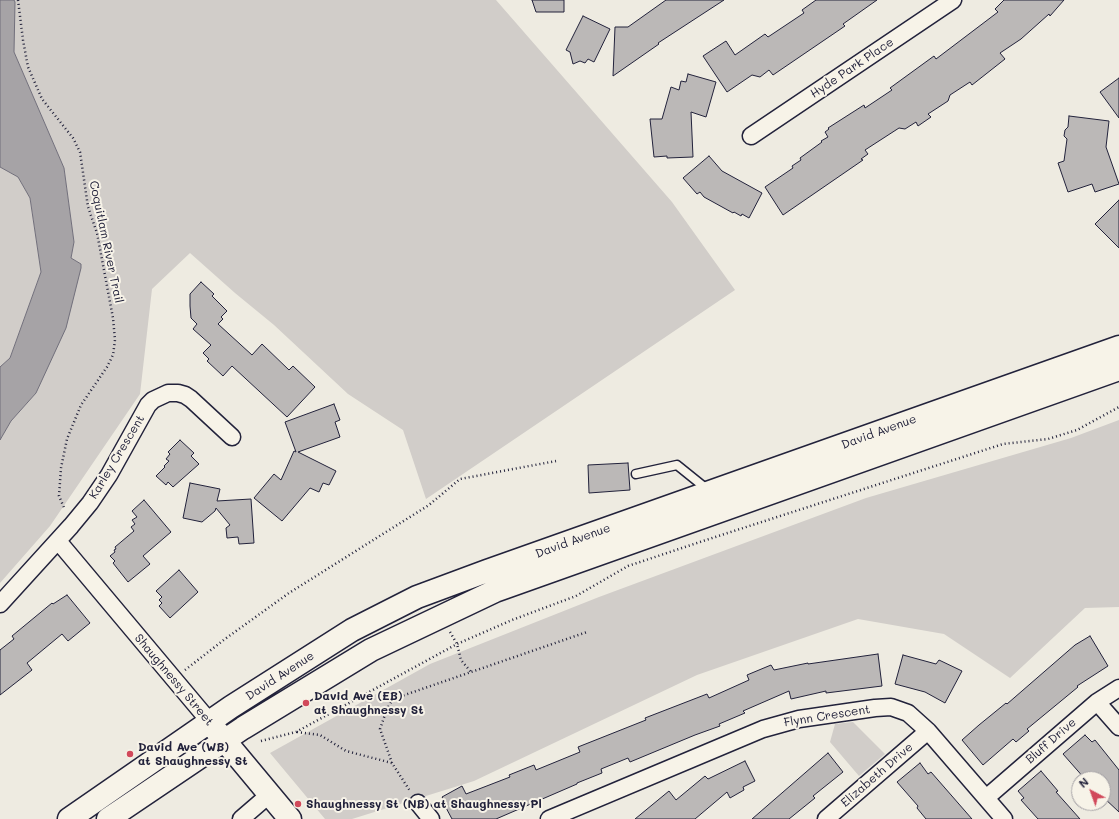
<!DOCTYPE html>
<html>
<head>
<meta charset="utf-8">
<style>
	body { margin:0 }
	#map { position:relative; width:1119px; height:819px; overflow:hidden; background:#eeebe1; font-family:Mali,sans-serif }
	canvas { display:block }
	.north { position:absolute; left:1071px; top:771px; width:40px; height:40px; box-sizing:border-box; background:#f7f3e8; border:1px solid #a29fa3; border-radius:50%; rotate:319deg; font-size:11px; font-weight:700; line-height:16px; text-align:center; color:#22223b }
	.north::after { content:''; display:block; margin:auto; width:14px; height:18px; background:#d1495b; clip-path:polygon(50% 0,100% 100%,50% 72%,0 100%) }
</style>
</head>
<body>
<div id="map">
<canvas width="1119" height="819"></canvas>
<div class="north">N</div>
</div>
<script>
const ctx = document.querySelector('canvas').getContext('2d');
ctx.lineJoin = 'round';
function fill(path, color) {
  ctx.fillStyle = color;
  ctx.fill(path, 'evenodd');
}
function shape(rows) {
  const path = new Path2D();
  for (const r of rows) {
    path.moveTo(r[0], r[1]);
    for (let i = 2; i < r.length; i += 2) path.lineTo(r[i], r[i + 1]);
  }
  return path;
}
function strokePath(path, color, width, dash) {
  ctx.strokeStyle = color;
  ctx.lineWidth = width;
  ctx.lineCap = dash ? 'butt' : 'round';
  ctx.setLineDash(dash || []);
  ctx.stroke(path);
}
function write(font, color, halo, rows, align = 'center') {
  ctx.font = font + ' Mali,sans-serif';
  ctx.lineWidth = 4;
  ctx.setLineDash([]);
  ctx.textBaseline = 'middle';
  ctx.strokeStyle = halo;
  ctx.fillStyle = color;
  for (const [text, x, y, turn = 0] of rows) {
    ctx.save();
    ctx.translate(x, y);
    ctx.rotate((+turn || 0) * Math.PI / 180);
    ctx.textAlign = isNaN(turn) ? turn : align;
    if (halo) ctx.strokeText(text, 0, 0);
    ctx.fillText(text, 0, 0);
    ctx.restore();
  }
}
fill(shape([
	[14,0,496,0,672,202,735,290,426,499,403,430,348,394,274,325,235,293,190,253,152,289,140,394,50,526,0,583,0,440,11,421,36,393,81,264,71,258,74,242,64,168,14,52],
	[0,167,18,177,30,198,41,272,10,358,0,367],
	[1119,420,1119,607,1085,608,1010,678,944,634,858,619,697,675,474,781,352,819,325,819,270,753,430,664,599,597,866,498,1071,438],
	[853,722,885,754,859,776,830,742,835,724]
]), '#d1cdc9');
const water = shape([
	[0,0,14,0,15,2,14,52,64,168,74,242,71,258,81,264,81,268,66,328,36,393,11,421,0,440,0,367,10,358,41,272,30,198,18,177,0,167,0,0]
]);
fill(water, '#a6a3a6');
strokePath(water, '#716f7b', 1);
const building = shape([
	[532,0,564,0,564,12,536,12,532,0],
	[666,0,724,0,658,43,659,44,613,76,615,27,628,27,666,0],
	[816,0,877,0,843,24,845,26,773,75,769,70,760,77,752,75,727,92,703,56,726,41,735,55,765,34,768,37,804,13,802,10,816,0],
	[1004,0,1064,0,1050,16,1049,14,1021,39,1000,53,1005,59,972,85,970,82,950,95,948,101,928,114,931,117,918,126,916,122,905,129,899,128,865,150,868,154,861,159,863,160,783,215,765,187,793,168,792,166,801,160,800,158,822,142,821,141,828,137,825,132,829,129,828,128,864,105,865,108,892,90,890,88,934,56,936,59,998,12,995,9,1004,0],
	[583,16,610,29,594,62,588,59,585,63,580,61,573,64,570,52,566,50,583,16],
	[688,74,716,82,706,117,691,112,693,157,667,158,667,156,654,157,650,119,662,119,671,87,679,90,681,81,686,82,688,74],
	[1119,78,1119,118,1100,92,1119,78],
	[1069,116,1109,121,1106,147,1119,184,1095,192,1092,184,1068,192,1058,163,1064,161,1067,139,1064,136,1065,130,1068,127,1069,116],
	[709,156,722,171,762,193,749,218,742,214,741,216,734,212,733,213,704,197,700,192,697,194,683,178,709,156],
	[1119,200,1119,248,1095,224,1119,200],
	[201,282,214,294,212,296,227,311,221,317,223,319,218,324,252,355,262,344,289,370,293,366,315,387,287,417,232,366,223,376,207,361,209,359,203,353,211,345,193,329,197,324,191,318,190,306,190,294,201,282],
	[334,404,340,420,335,422,340,437,298,452,336,471,329,485,323,483,319,492,310,488,282,521,254,498,274,474,281,480,294,451,296,452,285,422,334,404],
	[180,440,194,453,191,456,199,464,173,487,168,482,166,485,156,476,165,467,164,466,169,461,166,459,170,454,168,452,180,440],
	[628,463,630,490,589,493,588,465,628,463],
	[190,483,220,489,217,501,251,499,254,543,239,544,238,537,227,538,226,528,230,525,216,508,215,511,202,522,183,518,190,483],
	[144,500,171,532,143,556,150,564,128,582,113,563,115,561,110,556,115,552,114,550,116,549,115,547,134,531,131,527,135,524,132,520,137,517,132,511,144,500],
	[179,570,198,592,170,618,159,606,162,603,159,600,162,597,156,591,179,570],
	[67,595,90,623,68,641,62,634,27,663,32,670,0,695,0,650,14,639,12,636,52,603,53,604,67,595],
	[1090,636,1108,666,1077,686,1078,687,1027,729,1029,731,1016,742,1013,739,983,765,962,740,979,725,1006,703,1007,704,1075,645,1090,636],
	[878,654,882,686,826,693,826,691,791,699,789,691,743,711,745,713,719,724,720,726,695,735,630,762,628,758,601,769,602,773,577,783,577,784,496,819,452,819,444,804,446,803,442,797,462,786,466,794,510,777,509,775,534,765,536,770,580,752,578,747,646,720,645,718,707,694,709,698,749,680,747,675,771,665,774,670,808,663,808,664,878,654],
	[903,655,936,664,939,660,962,671,945,703,925,692,895,684,903,655],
	[1085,735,1092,742,1095,740,1119,770,1119,812,1103,797,1103,779,1085,779,1063,754,1085,735],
	[828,753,843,772,813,796,815,798,789,819,752,819,828,753],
	[745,761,755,781,743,787,744,790,730,798,727,792,695,819,635,819,669,791,676,800,705,776,708,779,745,761],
	[920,763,928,774,931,772,972,819,926,819,917,808,918,806,897,782,920,763],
	[1041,771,1058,791,1056,792,1080,819,1038,819,1021,800,1024,798,1018,791,1041,771]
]);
fill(building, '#bbb8b7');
strokePath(building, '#22223b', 1);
const lane = shape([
	[636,474,677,465,708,490]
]);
const street = shape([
	[751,136,953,0],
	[58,541,210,722],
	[0,604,71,526,90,503,109,475,148,405,153,400,168,393,178,393,185,395,191,399,232,437],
	[1097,702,1119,727],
	[986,798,1097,702,1119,688],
	[418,803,431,819],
	[241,819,270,794],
	[549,819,763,729,799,719,875,708,891,707,908,713,928,731,1004,819],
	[826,819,928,731]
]);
const secondary = shape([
	[215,729,290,819],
	[69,819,231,707,352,630,417,597,487,571,1119,347],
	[108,819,243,728,371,650,495,591,1119,369]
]);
strokePath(lane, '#22223b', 11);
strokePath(street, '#22223b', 19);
strokePath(secondary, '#22223b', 25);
strokePath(shape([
	[18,0,23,40,28,67,42,99,73,138,80,152,88,207,97,233,113,318,115,340,113,355,107,367,81,405,67,439,61,468,59,496,65,510],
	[450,632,457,644,461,660,471,672],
	[185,670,225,639,289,593,429,505,460,479,556,461],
	[297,732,320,735,346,751,392,763,410,791],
	[261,741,296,732,457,644,512,620,576,596,628,566,706,540,1003,444,1048,439,1077,430,1119,407],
	[392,763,380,729,387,709,393,699,587,632]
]), '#22223b', 2.5, [1, 3]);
strokePath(lane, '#f7f3e8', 8);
strokePath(street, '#f7f3e8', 16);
strokePath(secondary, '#f7f3e8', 22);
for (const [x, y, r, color] of [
	[306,703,4,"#d1495b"],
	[130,754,4,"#d1495b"],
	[298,804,4,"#d1495b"]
]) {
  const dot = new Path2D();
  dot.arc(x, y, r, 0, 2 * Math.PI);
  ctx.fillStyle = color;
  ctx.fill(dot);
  strokePath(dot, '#f7f3e8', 1.5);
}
write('12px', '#22223b', '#f7f3e8', [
	["Hyde Park Place",852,68,-34],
	["Coquitlam River Trail",106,242,78],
	["David Avenue",879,432,-20],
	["Karley Crescent",117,457,-59],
	["David Avenue",573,541,-20],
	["David Avenue",280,676,-33],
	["Shaughnessy Street",174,680,50],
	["Flynn Crescent",827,716,-9],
	["Bluff Drive",1051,741,-41],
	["Elizabeth Drive",877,775,-41]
]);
write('bold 12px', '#22223b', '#f7f3e8', [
	["David Ave (EB)",314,696],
	["at Shaughnessy St",314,710],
	["David Ave (WB)",138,747],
	["at Shaughnessy St",138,761],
	["Shaughnessy St (NB) at Shaughnessy Pl",306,804]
], 'left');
</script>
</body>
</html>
